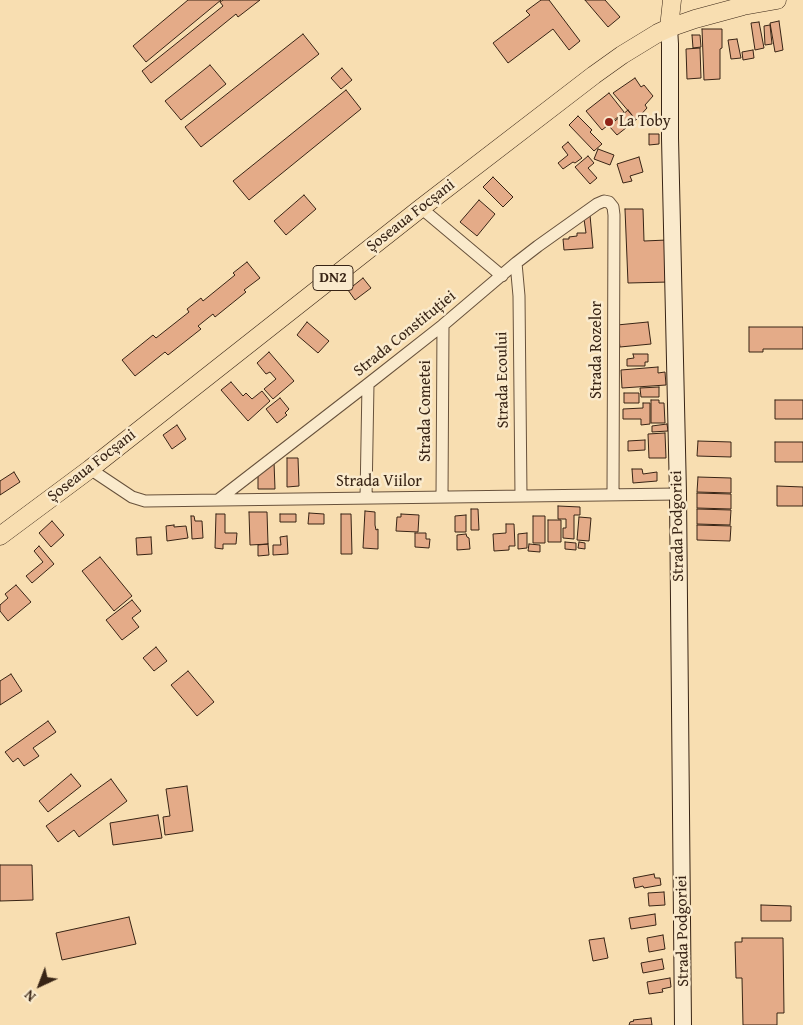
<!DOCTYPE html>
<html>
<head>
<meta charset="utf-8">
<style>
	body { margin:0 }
	#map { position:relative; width:803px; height:1025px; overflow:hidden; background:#f8deb1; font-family:"Gentium Book Plus",serif }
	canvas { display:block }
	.north { position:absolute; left:15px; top:960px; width:50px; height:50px; -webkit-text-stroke:4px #faeacc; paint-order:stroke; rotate:223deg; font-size:14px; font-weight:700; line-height:20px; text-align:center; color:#382415 }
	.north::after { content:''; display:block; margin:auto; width:18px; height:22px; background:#382415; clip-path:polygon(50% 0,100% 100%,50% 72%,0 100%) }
</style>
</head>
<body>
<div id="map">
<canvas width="803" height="1025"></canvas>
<div class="north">N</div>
</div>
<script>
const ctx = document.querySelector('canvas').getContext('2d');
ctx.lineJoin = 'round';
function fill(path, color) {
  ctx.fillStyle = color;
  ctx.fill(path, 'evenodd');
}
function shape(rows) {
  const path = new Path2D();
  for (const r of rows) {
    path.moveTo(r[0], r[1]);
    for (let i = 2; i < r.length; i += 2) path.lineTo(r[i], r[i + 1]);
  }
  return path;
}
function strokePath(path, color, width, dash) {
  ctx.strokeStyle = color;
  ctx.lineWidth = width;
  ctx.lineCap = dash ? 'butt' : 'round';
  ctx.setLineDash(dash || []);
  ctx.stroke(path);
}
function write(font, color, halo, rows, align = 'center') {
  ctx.font = font + ' "Gentium Book Plus",serif';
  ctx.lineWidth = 5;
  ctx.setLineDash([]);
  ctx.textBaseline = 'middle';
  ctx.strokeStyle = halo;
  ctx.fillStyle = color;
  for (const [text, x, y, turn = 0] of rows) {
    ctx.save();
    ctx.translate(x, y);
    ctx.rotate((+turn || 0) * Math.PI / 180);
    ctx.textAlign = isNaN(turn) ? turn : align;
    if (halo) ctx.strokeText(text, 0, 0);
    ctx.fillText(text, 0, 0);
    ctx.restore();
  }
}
const building = shape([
	[188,0,221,0,146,62,133,46,188,0],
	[223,0,260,0,238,17,236,14,151,83,142,71,223,6,220,2,223,0],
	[541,0,549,0,580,41,569,50,553,29,508,63,493,43,530,15,526,11,541,0],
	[585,0,605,0,620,17,608,27,585,0],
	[779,21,783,50,775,52,770,23,779,21],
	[759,22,764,48,755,50,751,23,759,22],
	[770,25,772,44,765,45,764,26,770,25],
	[702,29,722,29,722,48,720,49,720,79,704,80,702,29],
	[303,34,319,54,201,147,185,127,303,34],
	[692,35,700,35,701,47,693,48,692,35],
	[737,39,741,58,731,59,728,40,737,39],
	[700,48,701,78,687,79,686,49,700,48],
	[753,50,754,58,743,60,742,52,753,50],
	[210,65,226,84,181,120,165,101,210,65],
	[342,68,352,80,341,89,331,78,342,68],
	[635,78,641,87,644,85,653,96,645,105,647,108,636,120,613,93,635,78],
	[346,90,361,109,249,200,233,181,346,90],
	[609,93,624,112,602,130,586,111,609,93],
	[628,110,636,120,617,135,609,126,628,110],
	[578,116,592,130,590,132,602,144,594,151,569,125,578,116],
	[649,134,659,134,659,144,649,145,649,134],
	[568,142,582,158,575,163,573,162,563,169,558,163,568,155,562,147,568,142],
	[598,149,614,155,610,165,594,159,598,149],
	[588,156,594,163,588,168,597,178,590,184,575,167,588,156],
	[639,157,643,172,630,176,632,181,623,183,617,164,639,157],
	[493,177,513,197,503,207,483,187,493,177],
	[304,195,316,209,286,235,274,221,304,195],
	[479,200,495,214,477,236,460,222,479,200],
	[625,209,643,209,644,241,667,240,669,282,628,283,625,209],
	[590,215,593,248,564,250,563,239,569,239,569,237,577,236,577,233,586,233,584,219,590,215],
	[247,262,260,278,244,290,246,292,215,317,213,314,198,326,201,329,168,355,165,352,135,376,122,360,153,335,156,338,189,312,187,309,201,298,203,301,235,275,233,273,247,262],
	[363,278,371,288,355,300,348,290,363,278],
	[307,322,329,341,318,353,297,335,307,322],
	[648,322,651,344,620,347,617,325,648,322],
	[749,327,803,327,803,349,763,349,763,352,749,352,749,327],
	[269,352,294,381,273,399,264,389,276,379,270,372,266,374,257,363,269,352],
	[633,354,648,354,648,362,645,362,645,366,627,366,627,359,634,358,633,354],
	[658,367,658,373,665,372,666,385,622,388,621,370,658,367],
	[231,382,243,396,246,393,252,399,262,391,270,401,248,421,221,390,231,382],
	[659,387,659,397,641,397,640,388,659,387],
	[624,393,639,393,639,403,624,403,624,393],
	[280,398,289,409,285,413,287,415,277,423,266,409,280,398],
	[651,400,659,400,659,403,664,403,665,423,651,423,651,400],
	[775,400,803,400,803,419,775,419,775,400],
	[643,403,650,403,650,424,641,425,641,419,623,419,623,409,643,408,643,403],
	[667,424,668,431,652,432,652,426,667,424],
	[177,425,186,439,172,449,163,435,177,425],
	[665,433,666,458,649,458,648,434,665,433],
	[645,440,645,450,628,451,628,441,645,440],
	[698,441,731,442,731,457,697,456,698,441],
	[775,442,803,442,803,462,775,462,775,442],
	[287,458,298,458,299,486,287,487,287,458],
	[274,462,275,489,258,489,258,476,274,462],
	[632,469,642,469,643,474,657,472,657,481,633,483,632,469],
	[14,472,20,482,0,495,0,481,14,472],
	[698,477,731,478,731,493,697,492,698,477],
	[777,486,803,487,803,506,777,506,777,486],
	[697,493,731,494,731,509,697,508,697,493],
	[558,506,580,507,580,515,574,515,574,539,563,538,563,528,566,528,566,519,558,519,558,506],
	[471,509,478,509,479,530,471,530,471,509],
	[697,509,731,510,730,525,697,524,697,509],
	[365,511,375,512,375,525,376,530,378,529,378,549,363,548,365,511],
	[249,512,267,512,268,544,250,545,249,512],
	[309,513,324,514,324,524,308,524,309,513],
	[216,514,225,514,225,533,237,533,236,544,223,544,223,549,215,548,216,514],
	[280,514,296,514,296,522,280,522,280,514],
	[341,514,351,514,352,554,341,554,341,514],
	[401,514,419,515,418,532,396,531,397,517,401,517,401,514],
	[466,515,466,532,455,532,455,516,466,515],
	[191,516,194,516,195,521,202,521,203,538,192,539,191,516],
	[533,516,545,516,545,543,533,543,533,516],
	[579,517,591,518,589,541,577,540,579,517],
	[548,520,561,520,561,542,548,542,548,520],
	[52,521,64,535,51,547,39,533,52,521],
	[506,524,514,524,515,546,509,546,509,550,494,551,493,534,506,533,506,524],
	[174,525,174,527,186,526,188,538,167,541,166,526,174,525],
	[697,525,731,526,730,541,697,540,697,525],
	[415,533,426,533,426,539,430,539,429,548,415,547,415,533],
	[527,533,527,548,518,549,518,534,527,533],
	[466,534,467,537,469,538,470,549,457,550,457,535,466,534],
	[287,536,288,554,273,555,273,545,281,545,280,537,287,536],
	[151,537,152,554,137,555,136,538,151,537],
	[565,542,576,543,576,550,565,549,565,542],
	[579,542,585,543,585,549,578,548,579,542],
	[268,544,269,555,258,556,258,545,268,544],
	[529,544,540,545,540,552,528,551,529,544],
	[39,546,54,564,32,583,26,576,43,562,34,551,39,546],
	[100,557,132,596,114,611,82,571,100,557],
	[16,585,31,602,8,621,0,611,0,605,8,598,5,594,16,585],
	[132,600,141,611,132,618,139,627,122,640,106,620,132,600],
	[156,647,167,661,154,671,143,658,156,647],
	[188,671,214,702,197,716,171,685,188,671],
	[11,674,22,691,0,705,0,681,11,674],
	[48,721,56,732,33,748,39,756,24,766,18,758,13,762,5,752,48,721],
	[71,774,81,786,48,812,39,801,71,774],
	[111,779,127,801,79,837,74,830,58,842,46,826,111,779],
	[187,786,193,831,165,835,163,817,170,816,166,789,187,786],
	[158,815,162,838,113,845,110,823,158,815],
	[0,865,32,865,33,900,0,901,0,865],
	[654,874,655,878,660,878,661,885,644,888,643,886,635,888,633,878,654,874],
	[664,892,665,905,649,906,648,893,664,892],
	[761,905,791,906,791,921,761,921,761,905],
	[655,914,656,925,631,929,629,918,655,914],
	[129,917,136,944,62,960,56,933,129,917],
	[663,935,665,949,649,952,647,938,663,935],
	[604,938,608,958,593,961,589,940,604,938],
	[742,938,783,938,784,1013,777,1013,777,1025,743,1025,742,978,736,978,735,942,742,942,742,938],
	[662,959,664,969,643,973,641,963,662,959],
	[670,978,671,987,662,989,663,992,649,994,647,982,670,978],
	[651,1018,652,1025,629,1025,630,1022,634,1021,633,1020,651,1018]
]);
fill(building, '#e4ab88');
strokePath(building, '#382415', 1);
const street = shape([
	[421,208,502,276],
	[516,263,519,296,521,496],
	[90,469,132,497,145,501,678,494],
	[442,497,443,325],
	[366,498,368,384],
	[218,500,368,384,443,325,516,263,538,246,597,204,604,201,609,202,613,207,614,215,613,495]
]);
const secondary = shape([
	[669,28,670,44,670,138,678,494,683,1025]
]);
const primary = shape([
	[669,28,672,0],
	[0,536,90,469,421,208,594,75,622,55,658,33,669,28,695,19,743,6,777,0]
]);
strokePath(street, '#68523c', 13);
strokePath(secondary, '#382415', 18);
strokePath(primary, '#382415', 19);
strokePath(street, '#faeacc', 11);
strokePath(secondary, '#faeacc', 16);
strokePath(primary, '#f8deb1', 18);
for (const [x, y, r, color] of [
	[609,122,5,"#8f2418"]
]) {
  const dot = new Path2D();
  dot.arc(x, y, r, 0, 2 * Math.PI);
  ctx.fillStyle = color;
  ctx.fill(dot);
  strokePath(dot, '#faeacc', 2);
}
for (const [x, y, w] of [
	[333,278,40]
]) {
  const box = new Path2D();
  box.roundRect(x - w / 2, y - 12.5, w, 25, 4);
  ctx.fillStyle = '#faeacc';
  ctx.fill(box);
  strokePath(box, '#382415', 1);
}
write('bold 15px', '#382415', null, [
	["DN2",333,278]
]);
write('16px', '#382415', '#faeacc', [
	["La Toby",619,122]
], 'left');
write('16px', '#382415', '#faeacc', [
	["Șoseaua Focșani",411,216,-38],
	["Strada Constituției",405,334,-39],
	["Strada Rozelor",597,350,-90],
	["Strada Ecoului",503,380,-91],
	["Strada Cometei",426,411,-90],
	["Șoseaua Focșani",92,466,-38],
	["Strada Viilor",379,482],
	["Strada Podgoriei",678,526,-91],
	["Strada Podgoriei",683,931,-91]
]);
</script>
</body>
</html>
